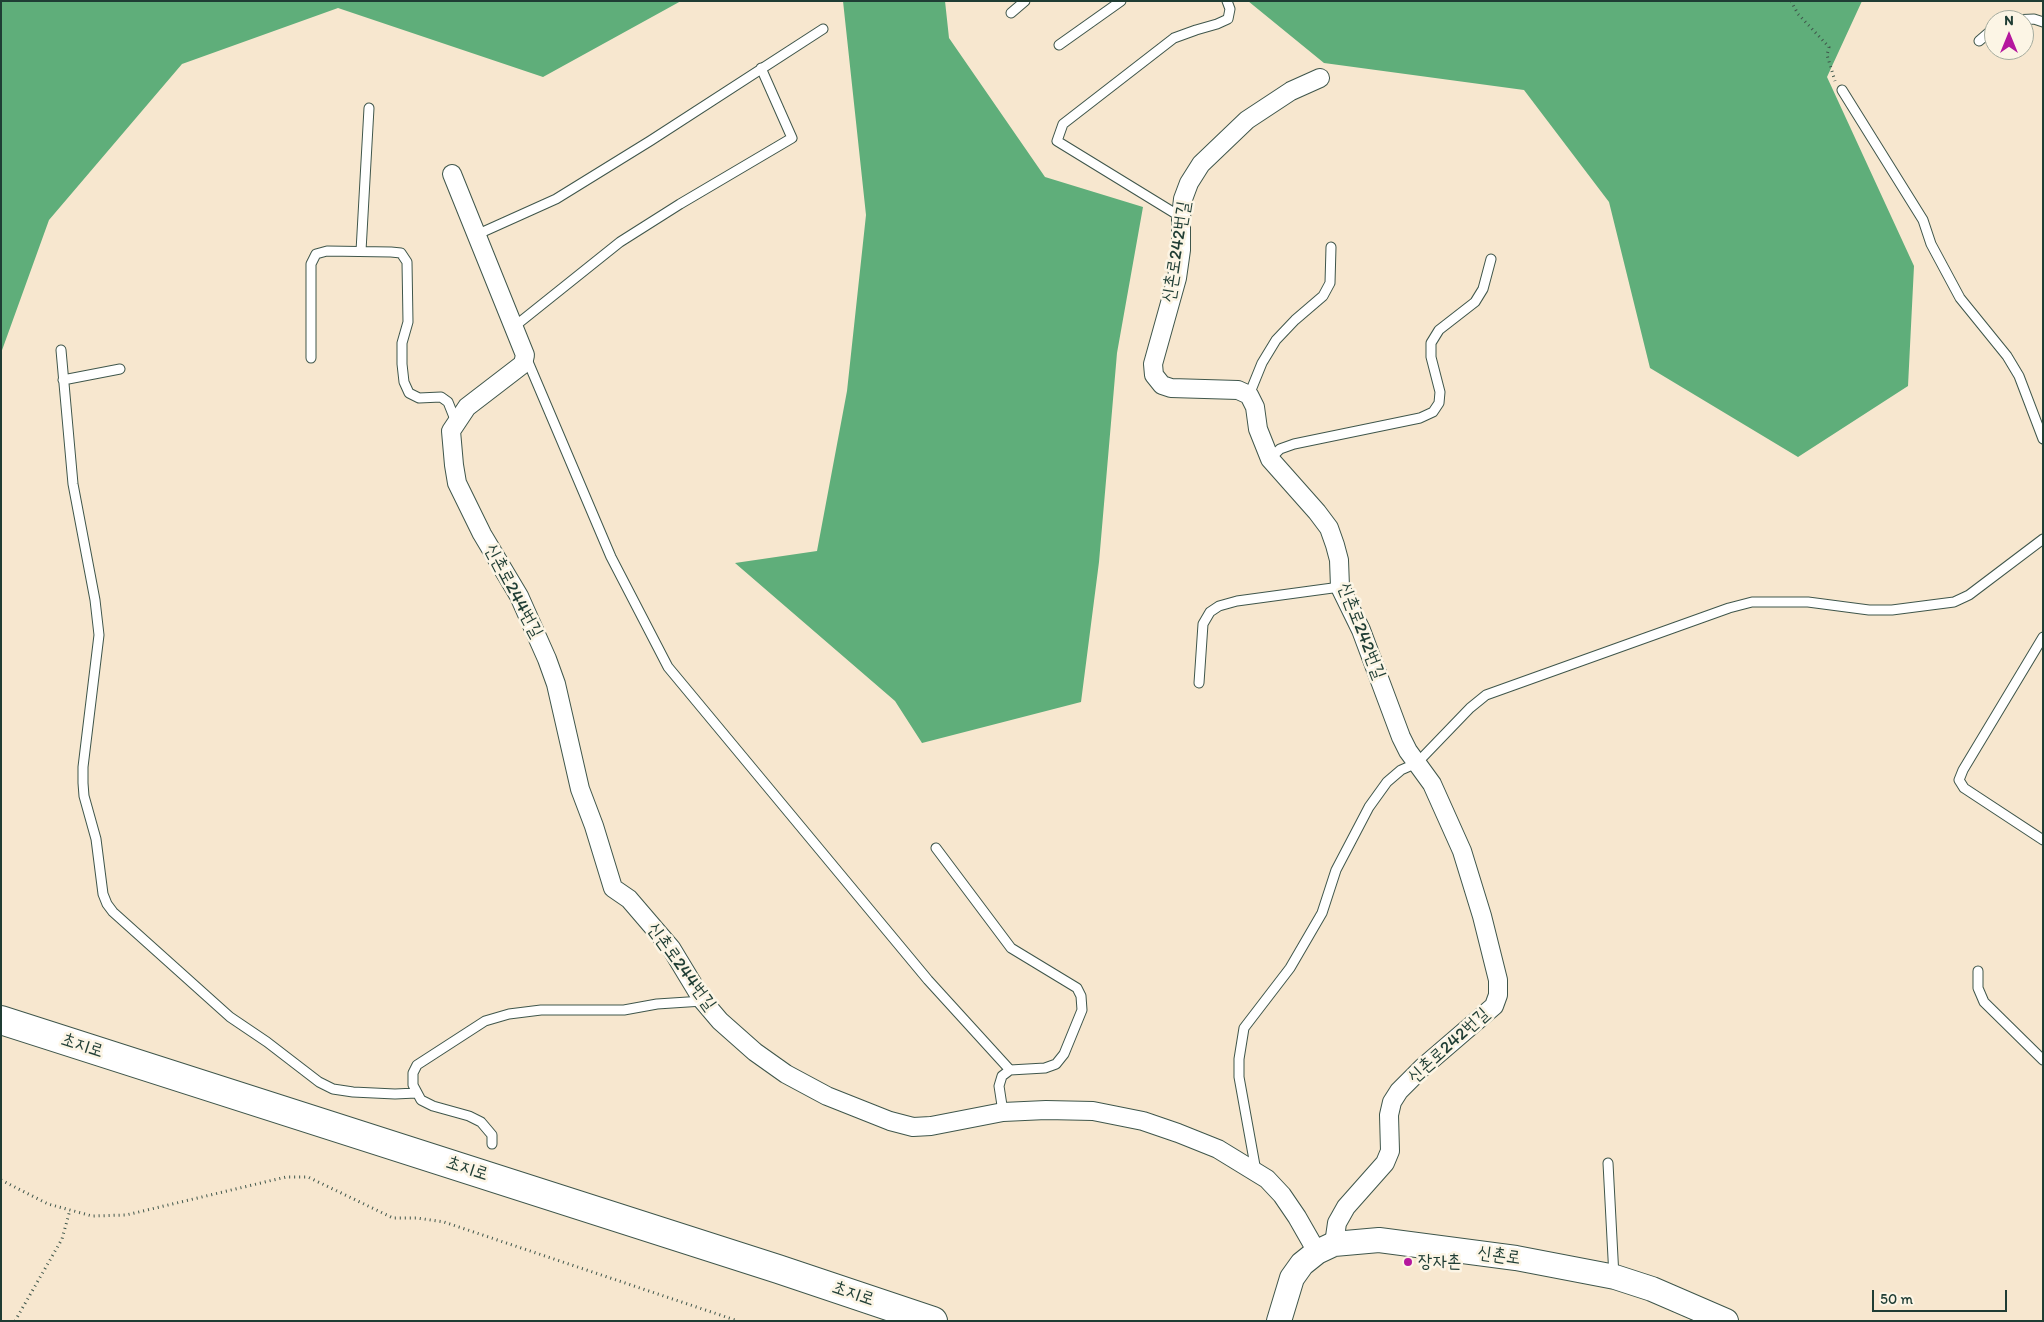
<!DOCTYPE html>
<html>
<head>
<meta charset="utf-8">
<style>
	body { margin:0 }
	#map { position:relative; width:2044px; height:1322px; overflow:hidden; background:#f7e7cf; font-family:Itim,sans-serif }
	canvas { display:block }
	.frame { position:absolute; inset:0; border:2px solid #1f3d34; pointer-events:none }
	.north { position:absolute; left:1984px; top:10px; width:50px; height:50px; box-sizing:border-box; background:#fcf5e5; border:1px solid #a4ab9e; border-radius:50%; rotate:0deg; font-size:14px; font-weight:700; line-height:20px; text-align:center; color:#1f3d34 }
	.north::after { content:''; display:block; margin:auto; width:18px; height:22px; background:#b5179e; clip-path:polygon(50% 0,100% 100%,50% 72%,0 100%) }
	.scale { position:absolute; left:1872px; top:1290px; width:135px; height:22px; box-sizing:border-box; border:2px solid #1f3d34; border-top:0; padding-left:6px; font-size:15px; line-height:18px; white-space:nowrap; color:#1f3d34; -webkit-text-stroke:4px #fcf5e5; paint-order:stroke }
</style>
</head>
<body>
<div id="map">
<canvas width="2044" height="1322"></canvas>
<div class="frame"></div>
<div class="north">N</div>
<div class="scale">50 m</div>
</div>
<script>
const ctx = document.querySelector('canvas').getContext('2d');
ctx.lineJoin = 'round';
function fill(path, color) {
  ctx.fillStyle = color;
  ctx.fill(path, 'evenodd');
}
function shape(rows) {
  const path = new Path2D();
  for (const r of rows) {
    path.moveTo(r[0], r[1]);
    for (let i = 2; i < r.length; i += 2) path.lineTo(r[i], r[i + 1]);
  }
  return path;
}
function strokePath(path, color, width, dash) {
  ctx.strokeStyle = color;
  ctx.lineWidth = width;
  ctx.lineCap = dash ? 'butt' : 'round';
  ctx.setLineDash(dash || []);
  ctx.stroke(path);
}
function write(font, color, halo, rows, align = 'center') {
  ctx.font = font + ' Itim,"Poor Story",sans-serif';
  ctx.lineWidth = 5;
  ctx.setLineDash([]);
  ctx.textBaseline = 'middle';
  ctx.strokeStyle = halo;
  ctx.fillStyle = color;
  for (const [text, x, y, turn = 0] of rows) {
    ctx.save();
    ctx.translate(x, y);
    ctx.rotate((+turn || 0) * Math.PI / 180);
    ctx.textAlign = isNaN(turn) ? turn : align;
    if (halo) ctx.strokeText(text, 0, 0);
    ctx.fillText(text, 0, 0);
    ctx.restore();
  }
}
fill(shape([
	[1,1,681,1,543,77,338,8,182,64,49,220,1,353],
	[843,1,945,1,949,38,1045,177,1143,207,1117,353,1099,562,1081,702,922,743,895,701,735,563,817,551,847,391,866,215],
	[1248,1,1862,1,1827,77,1914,266,1908,386,1798,457,1650,368,1609,202,1524,90,1324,63]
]), '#5fae7a');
const lane = shape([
	[1011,13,1025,1],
	[2011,20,2034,19,2043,22],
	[1979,41,1994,28],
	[1059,45,1121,1],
	[1842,90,1923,220,1931,244,1960,298,2007,356,2019,376,2043,439],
	[1181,217,1057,141,1063,124,1174,38,1196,30,1217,24,1228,19,1230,9,1227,1],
	[476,235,556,199,650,141,823,29],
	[361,251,369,108],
	[515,326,620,242,680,204,792,138,761,68],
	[61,350,73,484,95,600,99,635,83,767,83,783,84,796,96,839,103,894,107,904,113,912,230,1017,267,1042,319,1082,333,1089,353,1092,395,1094,416,1093],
	[526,357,611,557,668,667,928,980,1010,1070],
	[311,358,311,264,316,254,327,251,391,252,401,253,407,262,408,322,402,343,402,364,404,382,409,393,419,398,441,397,448,402,456,422],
	[63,380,120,369],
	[1249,395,1262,363,1276,340,1295,320,1323,296,1330,283,1331,247],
	[1270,459,1280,449,1294,444,1420,418,1433,412,1439,403,1440,392,1431,357,1431,343,1439,330,1475,302,1483,289,1491,259],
	[2043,637,1963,770,1959,780,1964,788,2043,840],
	[1199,683,1203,624,1210,612,1219,606,1237,601,1340,587],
	[936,848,1011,948,1077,988,1081,996,1082,1010,1064,1054,1056,1064,1045,1068,1010,1070,1002,1076,999,1086,1003,1112],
	[1978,971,1978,988,1984,1002,2043,1060],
	[492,1144,492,1135,481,1122,469,1116,433,1106,421,1100,413,1085,413,1073,417,1065,485,1021,509,1014,541,1010,624,1010,657,1004,703,1001],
	[1608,1163,1614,1277],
	[1256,1171,1239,1077,1239,1059,1244,1028,1290,968,1322,913,1336,870,1369,807,1387,782,1401,770,1417,763,1470,708,1486,695,1729,608,1752,602,1808,602,1869,610,1892,610,1954,602,1969,595,2043,539]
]);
const street = shape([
	[1320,78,1291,91,1247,120,1201,164,1189,183,1183,199,1181,217,1181,250,1177,278,1153,364,1154,375,1162,385,1171,388,1238,390,1249,395,1255,407,1258,429,1270,459,1317,512,1329,528,1335,545,1339,560,1340,587,1361,630,1401,737,1408,751,1432,784,1462,851,1482,916,1498,980,1498,995,1494,1006,1423,1067,1399,1091,1392,1102,1389,1115,1390,1151,1385,1163,1346,1207,1337,1223,1334,1244],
	[452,174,525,355,523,364,467,407,451,431,454,465,457,483,482,534,519,596,547,659,556,684,580,789,594,826,613,888,629,899,671,948,703,1001,720,1021,755,1052,786,1074,827,1096,890,1121,913,1127,931,1126,1003,1112,1046,1110,1093,1111,1143,1121,1178,1133,1218,1149,1267,1179,1282,1195,1297,1217,1317,1252]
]);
const secondary = shape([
	[1279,1321,1292,1278,1302,1264,1317,1252,1334,1244,1379,1240,1516,1258,1615,1277,1652,1289,1726,1321]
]);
const primary = shape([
	[1,1020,778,1269,933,1321]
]);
strokePath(lane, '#3f564b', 11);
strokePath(street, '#3f564b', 20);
strokePath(secondary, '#3f564b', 26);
strokePath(primary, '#3f564b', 30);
strokePath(shape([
	[1791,1,1798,14,1829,47,1827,55,1835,81],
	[1,1180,48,1204,92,1216,126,1215,286,1177,308,1177,393,1218,417,1218,444,1222,738,1321],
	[15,1321,62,1239,70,1210]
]), '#3f564b', 3, [1, 4]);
strokePath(lane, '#fff', 9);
strokePath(street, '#fff', 18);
strokePath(secondary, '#fff', 24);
strokePath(primary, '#fff', 28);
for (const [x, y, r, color] of [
	[1408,1262,5,"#b5179e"]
]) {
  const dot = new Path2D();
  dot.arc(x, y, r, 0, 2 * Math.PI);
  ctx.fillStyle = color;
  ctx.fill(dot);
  strokePath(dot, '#fcf5e5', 2);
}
write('18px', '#1f3d34', '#fcf5e5', [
	["신촌로242번길",1177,252,-81],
	["신촌로244번길",513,591,62],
	["신촌로242번길",1361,631,69],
	["신촌로244번길",681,967,54],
	["초지로",82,1046,18],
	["신촌로242번길",1449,1046,-42],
	["초지로",467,1169,18],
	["신촌로",1499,1256,8],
	["초지로",853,1294,19]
]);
write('18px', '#1f3d34', '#fcf5e5', [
	["장자촌",1418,1262]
], 'left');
</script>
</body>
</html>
